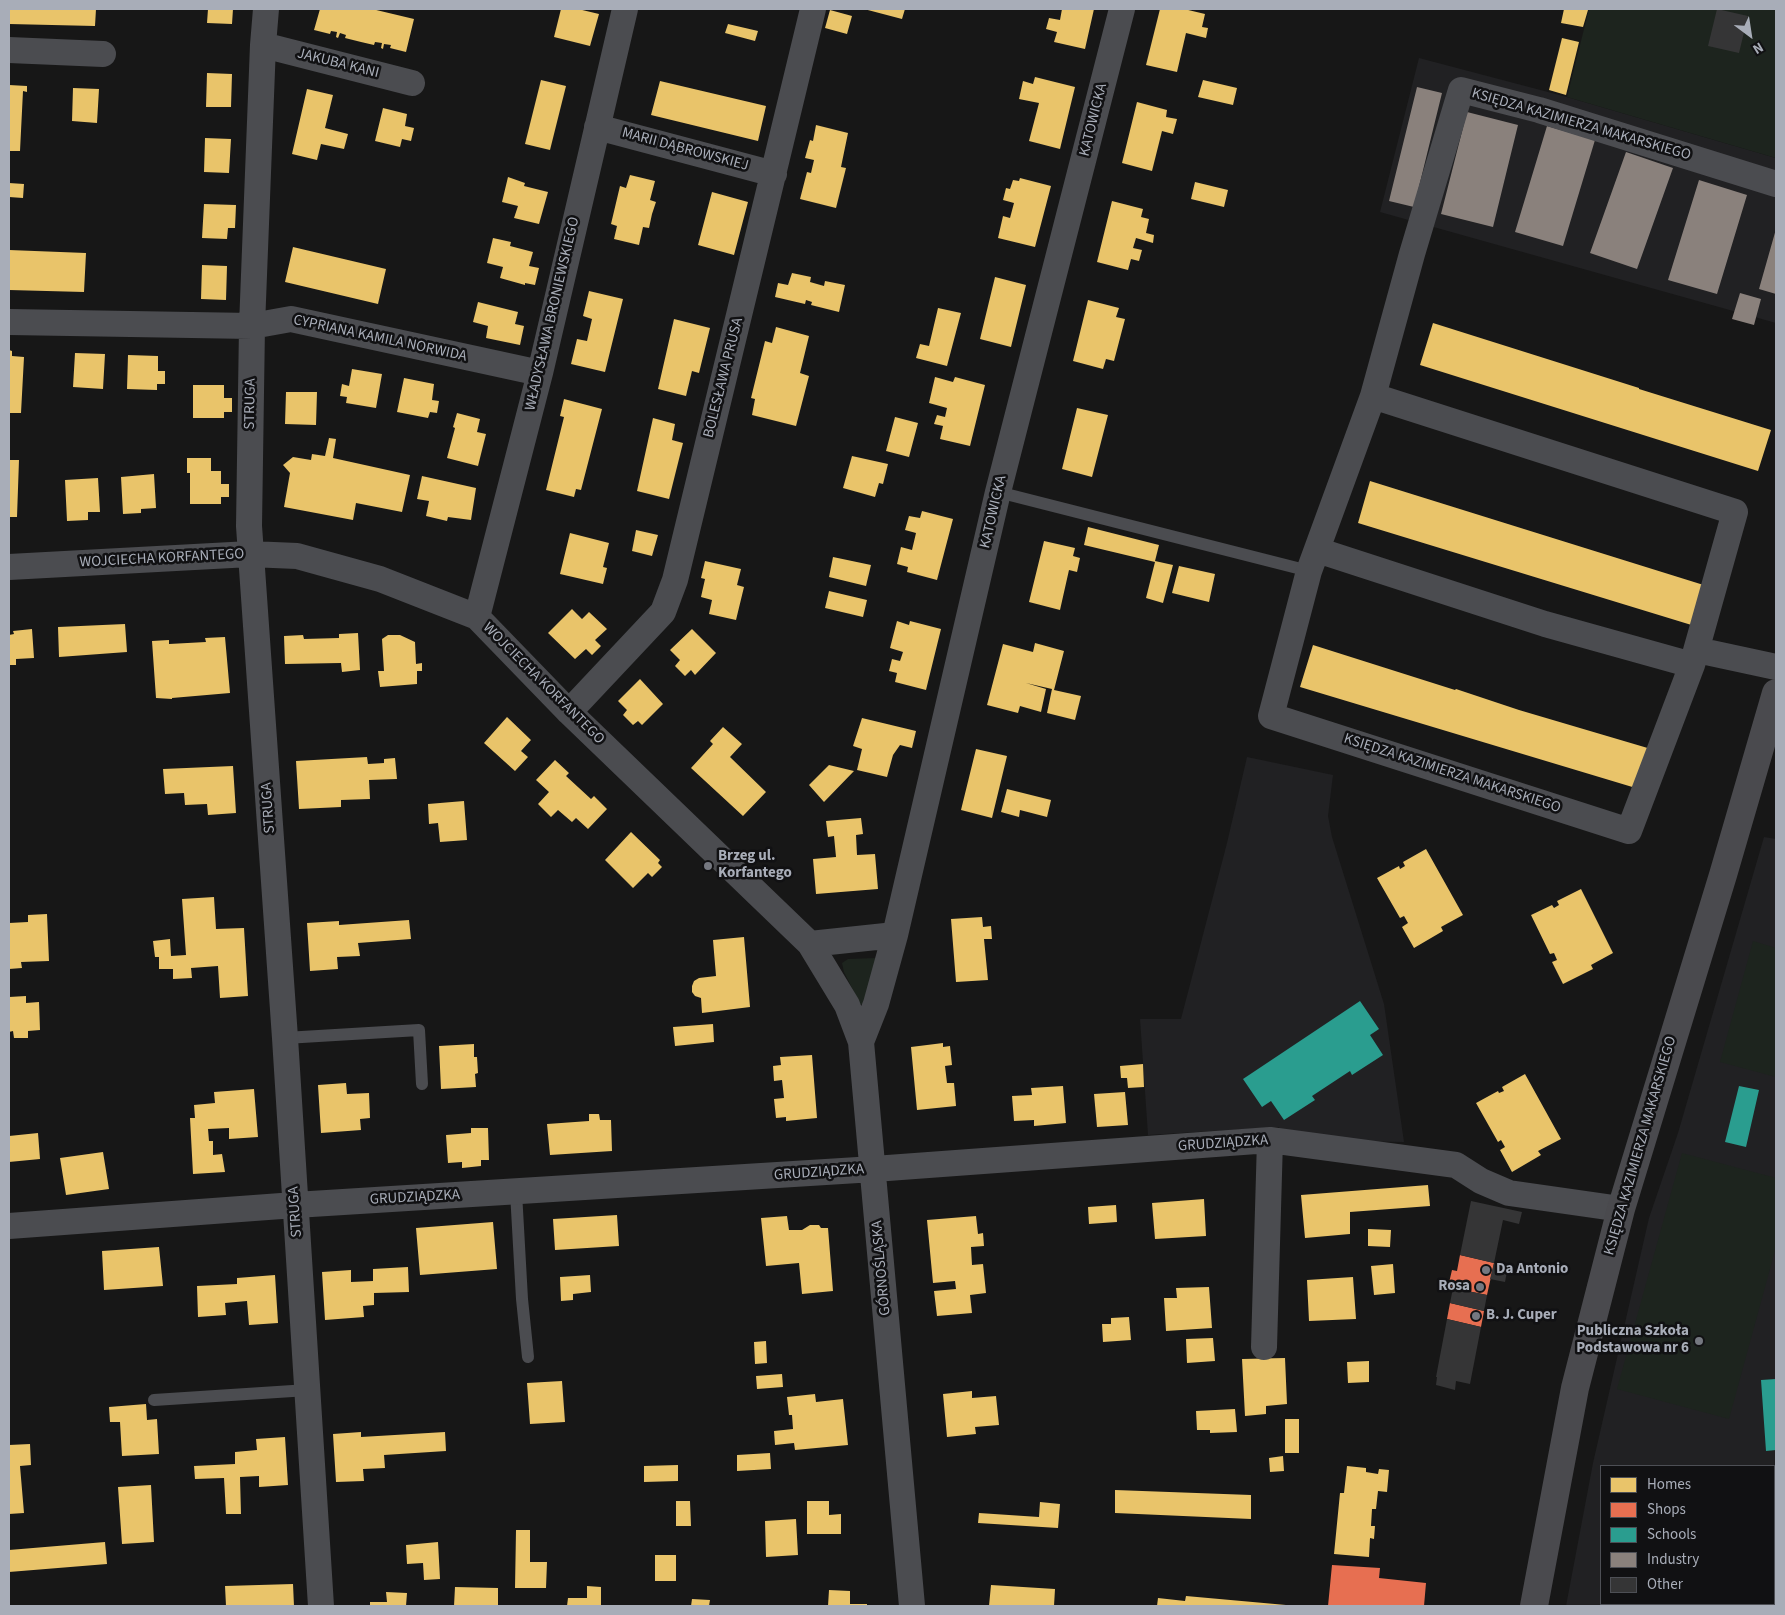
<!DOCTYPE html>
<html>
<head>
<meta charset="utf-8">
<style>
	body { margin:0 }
	#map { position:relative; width:1785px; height:1615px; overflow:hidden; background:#171717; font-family:"Source Sans 3",sans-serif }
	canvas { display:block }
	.frame { position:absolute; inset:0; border:10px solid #a8adb8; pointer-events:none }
	.legend { position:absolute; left:1600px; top:1465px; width:175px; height:140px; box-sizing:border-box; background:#111113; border:1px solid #4d4f55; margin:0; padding:6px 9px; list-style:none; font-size:15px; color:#a8adb8 }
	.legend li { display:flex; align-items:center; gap:10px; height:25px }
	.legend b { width:25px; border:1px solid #4d4f55 }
	.north { position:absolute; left:1725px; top:10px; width:50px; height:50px; -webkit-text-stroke:4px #111113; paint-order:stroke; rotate:149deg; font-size:14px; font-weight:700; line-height:20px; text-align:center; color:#a8adb8 }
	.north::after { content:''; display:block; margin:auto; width:18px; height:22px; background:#a8adb8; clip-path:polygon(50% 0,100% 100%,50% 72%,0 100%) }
</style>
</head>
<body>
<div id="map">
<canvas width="1785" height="1615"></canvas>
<div class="frame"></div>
<ul class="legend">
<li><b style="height:14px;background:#e9c46a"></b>Homes</li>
<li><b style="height:14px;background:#e76f51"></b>Shops</li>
<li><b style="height:14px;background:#2a9d8f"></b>Schools</li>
<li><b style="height:14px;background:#8a817c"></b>Industry</li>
<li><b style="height:14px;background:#353536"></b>Other</li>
</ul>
<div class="north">N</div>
</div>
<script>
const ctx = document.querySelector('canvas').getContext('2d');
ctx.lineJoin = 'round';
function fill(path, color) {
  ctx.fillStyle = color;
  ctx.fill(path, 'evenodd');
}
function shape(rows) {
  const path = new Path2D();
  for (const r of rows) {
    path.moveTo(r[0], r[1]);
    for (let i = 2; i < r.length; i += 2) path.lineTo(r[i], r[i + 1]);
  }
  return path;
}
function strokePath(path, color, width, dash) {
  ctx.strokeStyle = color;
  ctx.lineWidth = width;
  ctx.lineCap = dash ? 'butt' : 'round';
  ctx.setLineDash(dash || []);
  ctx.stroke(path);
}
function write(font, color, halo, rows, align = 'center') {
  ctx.font = font + ' "Source Sans 3",sans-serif';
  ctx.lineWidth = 5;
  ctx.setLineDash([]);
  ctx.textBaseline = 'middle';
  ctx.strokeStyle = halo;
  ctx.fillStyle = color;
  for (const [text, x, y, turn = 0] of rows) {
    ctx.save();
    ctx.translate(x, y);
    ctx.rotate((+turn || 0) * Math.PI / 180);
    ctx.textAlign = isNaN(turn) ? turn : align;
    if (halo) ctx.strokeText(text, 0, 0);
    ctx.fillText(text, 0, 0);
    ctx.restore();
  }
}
fill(shape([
	[1419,58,1567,97,1776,158,1776,323,1380,212],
	[1247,757,1333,775,1328,816,1332,837,1384,1004,1404,1142,1339,1141,1280,1134,1279,1127,1148,1135,1140,1019,1181,1019,1227,843],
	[1764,837,1776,839,1776,1606,1566,1606,1593,1463,1649,1218,1678,1133],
	[1601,1466,1774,1466,1774,1604,1601,1604]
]), '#212123');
fill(shape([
	[1589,9,1776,9,1776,158,1567,97],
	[1753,941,1776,948,1776,1077,1720,1062],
	[876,958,865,1005,860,1004,844,972,842,963,848,959],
	[1682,1153,1776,1178,1776,1247,1729,1419,1617,1389]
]), '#1d241e');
fill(shape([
	[9,9,96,9,95,26,9,24],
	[208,9,233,9,232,24,207,23],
	[320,9,372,9,414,19,406,52,390,48,391,45,384,44,383,49,381,48,382,43,375,42,374,45,361,42,345,38,346,35,340,33,338,38,336,37,337,32,331,31,330,34,314,30],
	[561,9,578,9,599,14,590,46,554,37],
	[864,9,905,9,902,19],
	[1062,9,1094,9,1085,49,1054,42,1057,32,1046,29,1049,18,1060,20],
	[1160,9,1184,9,1205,14,1202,27,1208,28,1206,38,1186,33,1177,72,1146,65],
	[1564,9,1588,10,1583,27,1561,23],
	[830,10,852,16,847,34,825,28],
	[728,24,758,31,755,41,725,33],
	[1562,38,1579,42,1566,95,1549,90],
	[207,73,232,74,231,107,206,107],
	[1035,77,1075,87,1060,149,1029,141,1039,103,1019,99,1023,81,1033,84],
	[541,80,566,86,550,150,525,144],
	[1203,80,1237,88,1233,105,1198,97],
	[660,81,766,106,758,141,651,115],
	[9,85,27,86,27,92,23,91,20,151,9,151],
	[73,88,99,89,97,123,72,121],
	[307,89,333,95,325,128,348,134,344,149,321,144,317,160,292,154],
	[1137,102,1167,110,1166,117,1177,119,1173,134,1162,131,1152,171,1122,163],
	[383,108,407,114,405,126,414,128,411,141,402,139,400,147,375,141],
	[816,125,848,133,841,167,846,168,836,208,800,199,807,172,811,173,814,160,805,158,810,140,813,141],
	[205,138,231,139,229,173,204,172],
	[630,175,655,181,650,200,656,202,652,214,649,228,643,227,639,245,614,239,617,226,611,224,620,186,626,188],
	[508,177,525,183,524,186,548,192,539,224,514,218,518,206,502,202],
	[1020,178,1051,186,1035,247,998,238,1003,216,1010,218,1014,203,1003,200,1006,188,1010,189,1013,180,1019,181],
	[1195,182,1228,190,1224,207,1191,199],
	[9,183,24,184,23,198,9,197],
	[712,192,748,202,734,255,698,245],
	[1112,201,1143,209,1141,217,1149,219,1146,233,1154,235,1153,243,1136,238,1133,248,1142,250,1139,261,1131,259,1128,270,1097,262],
	[204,204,236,205,235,228,228,228,227,239,202,238],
	[493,238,511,242,510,246,533,252,529,266,539,268,535,285,525,283,525,285,500,278,503,267,487,263],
	[293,247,386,269,378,304,285,282],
	[9,250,86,253,84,292,9,290],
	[202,265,227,266,226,300,201,299],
	[792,273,811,277,810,282,824,286,825,281,845,285,839,312,811,305,812,302,806,300,805,304,775,297,778,283,788,285],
	[995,277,1026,285,1011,347,980,339],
	[589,291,623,299,605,372,571,364,577,339,587,341,592,319,583,316],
	[1088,300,1119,308,1116,317,1125,319,1114,361,1106,359,1103,369,1073,361],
	[478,302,518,312,515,324,524,326,520,345,486,338,488,326,473,322],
	[938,308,961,313,947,366,916,358,920,344,929,346],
	[674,319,710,328,699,373,692,371,686,396,658,389],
	[1433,323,1639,388,1639,389,1771,430,1758,471,1420,365],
	[776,327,809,336,800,373,809,376,796,426,752,415,755,399,751,398,765,341,772,343],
	[9,350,12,351,12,356,24,357,21,413,9,413],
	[75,353,105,354,103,389,73,387],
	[128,355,158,356,158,371,165,371,165,384,157,384,157,390,127,389],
	[352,369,382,374,376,408,346,403,347,397,340,396,342,384,349,386],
	[935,377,953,382,955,377,985,385,970,446,940,439,943,426,934,424,937,415,945,417,947,408,929,403],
	[404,378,434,384,432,400,439,401,437,413,430,412,428,418,397,412],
	[193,385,224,385,224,398,232,398,232,412,224,412,224,418,193,418],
	[286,392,317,392,316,425,285,424],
	[564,399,602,409,581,490,576,489,574,497,546,490,564,417,560,416],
	[1077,408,1108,415,1092,477,1062,469],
	[457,413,480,419,477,432,486,434,478,466,447,458,455,428,453,427],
	[895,417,918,423,909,457,886,451],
	[653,418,675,424,672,440,683,443,669,499,637,491],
	[329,438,336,439,333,458,410,475,402,512,356,503,353,520,284,507,290,473,283,465,293,457,311,460,312,454,325,456],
	[852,456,888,464,883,484,879,483,875,497,843,488],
	[187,458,211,458,211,471,221,471,221,484,229,484,229,497,221,497,221,504,190,504,190,473,187,473],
	[9,460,19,460,17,517,9,517],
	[154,474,156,508,141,509,141,513,123,514,121,477],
	[422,476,476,488,471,520,448,517,447,521,426,516,429,501,417,499],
	[98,478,100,512,88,512,88,520,67,521,65,480],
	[1370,481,1710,587,1698,627,1358,523],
	[922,511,953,519,937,580,907,572,908,567,897,564,901,547,912,550,916,533,905,530,909,516,920,518],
	[1088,527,1159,545,1155,561,1173,565,1163,603,1146,598,1155,562,1084,545],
	[636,530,658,535,652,556,632,551],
	[570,533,609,543,603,567,607,568,603,584,560,574],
	[1044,541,1075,548,1073,556,1080,558,1077,572,1069,570,1060,610,1029,602],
	[833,557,871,565,866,586,829,577],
	[705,561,741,569,737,585,744,587,736,620,709,614,712,600,701,597,705,579,701,578],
	[1179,566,1215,574,1209,602,1172,593],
	[829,591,867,600,863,617,825,608],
	[572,609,582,619,589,612,607,629,595,640,601,646,592,655,586,649,575,659,548,633],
	[897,621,909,625,910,621,941,629,926,690,895,682,897,673,889,671,892,659,900,661,903,652,890,648],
	[125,624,127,652,59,657,58,627],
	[32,629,34,658,16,659,16,665,9,665,9,635,14,634,13,631],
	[692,629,716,653,695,675,691,670,685,676,675,666,680,660,670,650],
	[358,633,360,670,342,672,341,663,285,664,284,636,303,635,304,639,339,638,339,634],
	[388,635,400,635,415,642,416,664,422,663,422,671,417,671,417,684,380,687,378,671,384,671,382,639],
	[225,637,230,693,172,698,172,699,156,698,152,641,169,640,169,644,206,642,205,638],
	[1035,643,1064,651,1054,690,1081,696,1075,720,1047,713,1052,689,1026,683,1046,689,1041,712,1020,706,1018,713,987,705,1003,644,1033,652],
	[1313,645,1455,690,1456,689,1519,710,1651,749,1639,789,1300,687],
	[640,679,663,704,642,725,638,721,633,725,623,715,627,710,618,701],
	[507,717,531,740,521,751,528,757,515,771,484,743],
	[862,718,916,731,912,748,900,745,893,755,887,777,857,770,862,749,853,746],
	[723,727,742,744,730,757,766,792,743,816,691,768,713,744,710,741],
	[976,749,1007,756,992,818,961,810],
	[367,757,368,764,384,763,384,759,395,758,397,779,369,780,370,799,341,800,341,807,299,809,296,761],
	[555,760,569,773,566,776,591,799,594,796,607,809,588,829,576,818,572,822,558,810,551,817,538,804,549,792,536,780],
	[829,765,854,771,824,802,809,785],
	[233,766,236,813,208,815,207,804,185,805,184,793,165,794,163,769],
	[1007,789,1051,800,1047,817,1020,810,1019,817,1001,812],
	[464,801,467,840,440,842,438,823,429,824,428,804],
	[861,818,863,834,856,835,857,855,875,854,878,889,816,894,813,859,836,857,834,836,828,837,826,821],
	[631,832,660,860,658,863,662,867,652,877,648,873,633,888,605,860],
	[1426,849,1463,915,1441,927,1443,931,1414,948,1402,927,1408,923,1404,916,1400,918,1377,878,1399,866,1400,869,1405,866,1403,862],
	[1581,889,1613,953,1591,965,1593,969,1563,984,1552,962,1557,960,1554,953,1550,954,1531,915,1552,905,1554,908,1559,905,1557,901],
	[214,897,216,929,244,928,248,996,220,998,218,966,191,968,192,978,173,979,173,969,159,969,159,957,155,957,153,941,170,939,171,956,186,955,182,899],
	[47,914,49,961,21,962,22,968,9,969,9,923,28,922,28,915],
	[982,917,983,927,991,926,992,939,984,939,988,980,956,982,951,919],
	[409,920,411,939,358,943,360,956,337,957,338,969,310,971,307,923,339,921,339,925],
	[744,937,750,1007,702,1013,701,998,695,996,692,992,692,986,694,981,699,978,716,976,713,940],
	[26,996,26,1003,39,1002,40,1030,28,1031,28,1038,14,1038,13,1031,9,1032,9,997],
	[713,1024,714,1042,675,1046,673,1027],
	[943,1043,943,1047,950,1046,952,1065,945,1066,947,1083,954,1083,956,1106,917,1110,911,1047],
	[474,1044,474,1057,477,1057,478,1073,475,1074,476,1087,441,1089,439,1046],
	[812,1055,817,1118,786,1121,786,1117,776,1118,774,1099,784,1098,782,1080,774,1081,773,1066,781,1065,780,1057],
	[1143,1064,1144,1087,1128,1088,1127,1078,1121,1078,1120,1066],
	[1525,1074,1561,1139,1538,1151,1541,1155,1512,1172,1500,1150,1505,1147,1501,1140,1498,1142,1476,1103,1498,1091,1499,1093,1504,1091,1502,1087],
	[346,1083,347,1094,369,1093,370,1118,360,1119,361,1130,321,1133,318,1085],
	[1063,1086,1066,1123,1034,1126,1034,1120,1014,1121,1012,1096,1032,1095,1031,1088],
	[254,1089,258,1137,229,1139,229,1128,208,1129,209,1141,213,1141,213,1155,222,1154,225,1172,193,1174,190,1118,195,1118,194,1105,215,1103,214,1092],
	[1125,1092,1128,1125,1097,1127,1094,1094],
	[589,1114,599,1114,600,1120,611,1120,612,1151,550,1155,547,1124,589,1121],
	[471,1128,488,1128,489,1160,481,1160,481,1166,462,1168,462,1162,448,1163,446,1135,471,1133],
	[38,1133,40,1159,9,1162,9,1136],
	[103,1152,109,1189,66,1195,60,1158],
	[1428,1185,1430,1206,1350,1212,1350,1234,1305,1238,1301,1195],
	[1204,1199,1206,1236,1155,1239,1152,1203],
	[1116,1205,1117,1222,1089,1224,1088,1207],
	[617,1215,619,1246,555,1250,553,1219],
	[787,1216,789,1230,802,1230,810,1225,819,1225,821,1228,828,1228,833,1291,802,1294,799,1263,766,1266,761,1218],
	[976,1216,978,1234,983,1233,984,1246,971,1247,972,1265,983,1264,986,1293,970,1295,972,1313,937,1316,934,1291,956,1289,955,1281,933,1283,927,1220],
	[493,1222,497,1269,420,1275,416,1228],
	[1368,1229,1391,1230,1390,1247,1368,1246],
	[159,1247,163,1286,104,1290,102,1251],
	[1393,1264,1395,1293,1374,1295,1371,1266],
	[408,1267,409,1292,374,1293,374,1305,363,1306,364,1317,325,1320,322,1272,351,1270,351,1282,373,1281,373,1269],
	[275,1275,278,1323,249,1325,247,1301,225,1303,226,1315,198,1317,197,1286,237,1284,237,1278],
	[590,1275,591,1292,573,1294,573,1300,561,1301,560,1277],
	[1353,1277,1356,1319,1309,1321,1307,1280],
	[1209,1287,1212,1328,1166,1331,1164,1298,1177,1298,1176,1288],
	[1129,1317,1131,1340,1103,1342,1102,1324,1111,1324,1111,1318],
	[1213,1338,1215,1361,1187,1363,1186,1339],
	[766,1341,767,1363,755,1364,754,1342],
	[1285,1358,1287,1404,1266,1406,1266,1414,1245,1416,1242,1359],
	[1369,1361,1369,1382,1348,1383,1347,1362],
	[782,1374,783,1387,757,1389,756,1376],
	[562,1381,565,1422,530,1424,527,1383],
	[972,1391,972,1398,996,1396,999,1425,975,1427,976,1434,947,1437,943,1394],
	[815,1394,816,1402,843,1399,848,1445,795,1450,794,1443,775,1445,774,1431,793,1429,792,1415,789,1415,787,1397],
	[146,1404,147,1420,157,1419,159,1454,122,1456,120,1422,110,1422,109,1407],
	[1235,1409,1237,1432,1210,1433,1210,1430,1197,1430,1196,1411],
	[1285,1419,1299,1419,1299,1453,1285,1453],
	[361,1432,361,1437,445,1432,446,1451,384,1455,385,1468,363,1469,364,1481,336,1482,333,1434],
	[285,1437,288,1485,259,1487,259,1476,240,1477,241,1514,226,1514,224,1478,195,1479,194,1466,235,1464,235,1452,257,1450,256,1439],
	[30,1444,31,1465,20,1466,24,1513,9,1514,9,1445],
	[770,1453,771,1469,737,1471,737,1455],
	[1283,1456,1284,1471,1270,1472,1269,1458],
	[678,1465,678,1481,644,1482,644,1466],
	[1347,1466,1366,1468,1366,1472,1378,1474,1379,1469,1389,1470,1387,1492,1378,1491,1376,1509,1372,1509,1371,1526,1375,1526,1374,1539,1370,1538,1369,1557,1334,1554,1340,1493,1344,1493],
	[151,1485,154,1542,122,1544,118,1487],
	[1115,1490,1251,1495,1251,1519,1115,1513],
	[676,1501,690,1501,691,1526,676,1526],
	[807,1501,829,1501,829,1515,841,1514,841,1534,807,1534],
	[1040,1502,1060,1504,1058,1528,978,1523,979,1513,1039,1517],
	[796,1519,798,1555,766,1557,765,1521],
	[516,1530,530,1530,530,1562,547,1562,546,1588,515,1588],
	[105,1542,107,1564,9,1572,9,1550],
	[438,1542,440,1579,424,1580,423,1563,407,1564,406,1545],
	[655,1555,676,1555,676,1581,655,1581],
	[293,1584,294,1606,226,1606,225,1586],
	[991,1585,1055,1589,1054,1606,989,1606],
	[587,1586,601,1587,601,1606,567,1606,568,1598,587,1598],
	[455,1587,498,1588,498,1606,454,1606],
	[829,1590,850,1591,850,1604,867,1604,867,1606,828,1606],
	[386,1592,407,1593,406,1606,370,1606,370,1602,387,1602],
	[1186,1596,1286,1605,1286,1606,1157,1606,1158,1598,1185,1601],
	[692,1599,710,1600,709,1606,691,1606]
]), '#e9c46a');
fill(shape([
	[1460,1255,1494,1263,1487,1295,1448,1287,1452,1270,1457,1271],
	[1450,1303,1484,1311,1481,1327,1447,1319],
	[1332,1565,1380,1568,1379,1578,1426,1583,1424,1606,1328,1606]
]), '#e76f51');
fill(shape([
	[1360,1001,1379,1029,1370,1035,1383,1055,1352,1075,1350,1071,1312,1096,1315,1100,1284,1120,1271,1101,1262,1107,1243,1079],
	[1739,1086,1759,1090,1746,1147,1725,1142],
	[1776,1379,1776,1450,1766,1451,1761,1380]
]), '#2a9d8f');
fill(shape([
	[1417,87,1442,93,1414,207,1389,201],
	[1467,112,1518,125,1493,227,1441,214],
	[1547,126,1595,140,1563,246,1515,232],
	[1626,152,1673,168,1637,269,1590,253],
	[1699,180,1747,195,1717,294,1668,280],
	[1776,229,1776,294,1759,289],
	[1740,293,1761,299,1754,325,1732,319]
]), '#8a817c');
fill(shape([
	[1717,9,1748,16,1739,53,1708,46],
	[1471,1201,1522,1212,1519,1224,1503,1220,1494,1263,1508,1266,1505,1282,1490,1279,1494,1263,1460,1255],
	[1453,1288,1487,1295,1484,1311,1450,1303],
	[1447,1319,1481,1327,1470,1384,1456,1381,1455,1390,1436,1385,1437,1377,1436,1377]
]), '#353536');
strokePath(shape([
	[998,492,1309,571],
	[285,1038,419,1030,422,1084],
	[516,1192,522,1299,528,1357],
	[154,1400,308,1390]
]), '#4b4c50', 12);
strokePath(shape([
	[266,9,263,45,252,326,249,526,285,1038,321,1606],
	[263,45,412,83],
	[9,50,103,54],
	[597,127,774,174],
	[9,322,252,326,291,319,540,373],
	[1373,396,1735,512,1692,665,1629,831,1271,716,1309,571,1373,396,1412,254,1461,90,1539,110,1776,184],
	[1317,550,1545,624,1692,665],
	[9,567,250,554,297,556,380,579,477,617,569,712,810,944,847,1005,861,1042],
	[477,617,540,373,625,9],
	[1697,650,1776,667],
	[569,712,663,612,675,580,813,9],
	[895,935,876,1004,861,1042,912,1606],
	[810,944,895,935,998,492,1122,9],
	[9,1226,295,1205,874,1169,1270,1140,1456,1165,1481,1181,1509,1193,1621,1209],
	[1264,1347,1270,1140]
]), '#4b4c50', 26);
strokePath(shape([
	[1534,1606,1575,1388,1621,1209,1723,875,1776,693]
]), '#4a4a4e', 28);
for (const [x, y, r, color] of [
	[708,866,5,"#757880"],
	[1486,1270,5,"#757880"],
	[1480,1287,5,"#757880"],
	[1476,1316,5,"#757880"],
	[1699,1341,5,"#757880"]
]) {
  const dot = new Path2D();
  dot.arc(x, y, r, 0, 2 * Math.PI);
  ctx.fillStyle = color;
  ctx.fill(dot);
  strokePath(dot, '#111113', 2);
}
write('15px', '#a8adb8', '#111113', [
	["JAKUBA KANI",338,64,14],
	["KATOWICKA",1094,120,-76],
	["KSIĘDZA KAZIMIERZA MAKARSKIEGO",1581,125,16],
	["MARII DĄBROWSKIEJ",685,150,15],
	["WŁADYSŁAWA BRONIEWSKIEGO",553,314,-77],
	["CYPRIANA KAMILA NORWIDA",380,339,12],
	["BOLESŁAWA PRUSA",724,378,-76],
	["STRUGA",251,404,-89],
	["KATOWICKA",994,512,-77],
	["WOJCIECHA KORFANTEGO",162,559,-3],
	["WOJCIECHA KORFANTEGO",543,684,45],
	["KSIĘDZA KAZIMIERZA MAKARSKIEGO",1452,774,18],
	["STRUGA",269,808,-94],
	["GRUDZIĄDZKA",1223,1144,-4],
	["KSIĘDZA KAZIMIERZA MAKARSKIEGO",1641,1146,-74],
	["GRUDZIĄDZKA",819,1173,-4],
	["GRUDZIĄDZKA",415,1198,-3],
	["STRUGA",296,1212,-94],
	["GÓRNOŚLĄSKA",882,1268,-95]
]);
write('bold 15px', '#a8adb8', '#111113', [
	["Brzeg ul.",718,857],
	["Korfantego",718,874],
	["Da Antonio",1496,1270],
	["Rosa",1470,1287,"right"],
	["B. J. Cuper",1486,1316],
	["Publiczna Szkoła",1689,1332,"right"],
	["Podstawowa nr 6",1689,1349,"right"]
], 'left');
</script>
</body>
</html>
